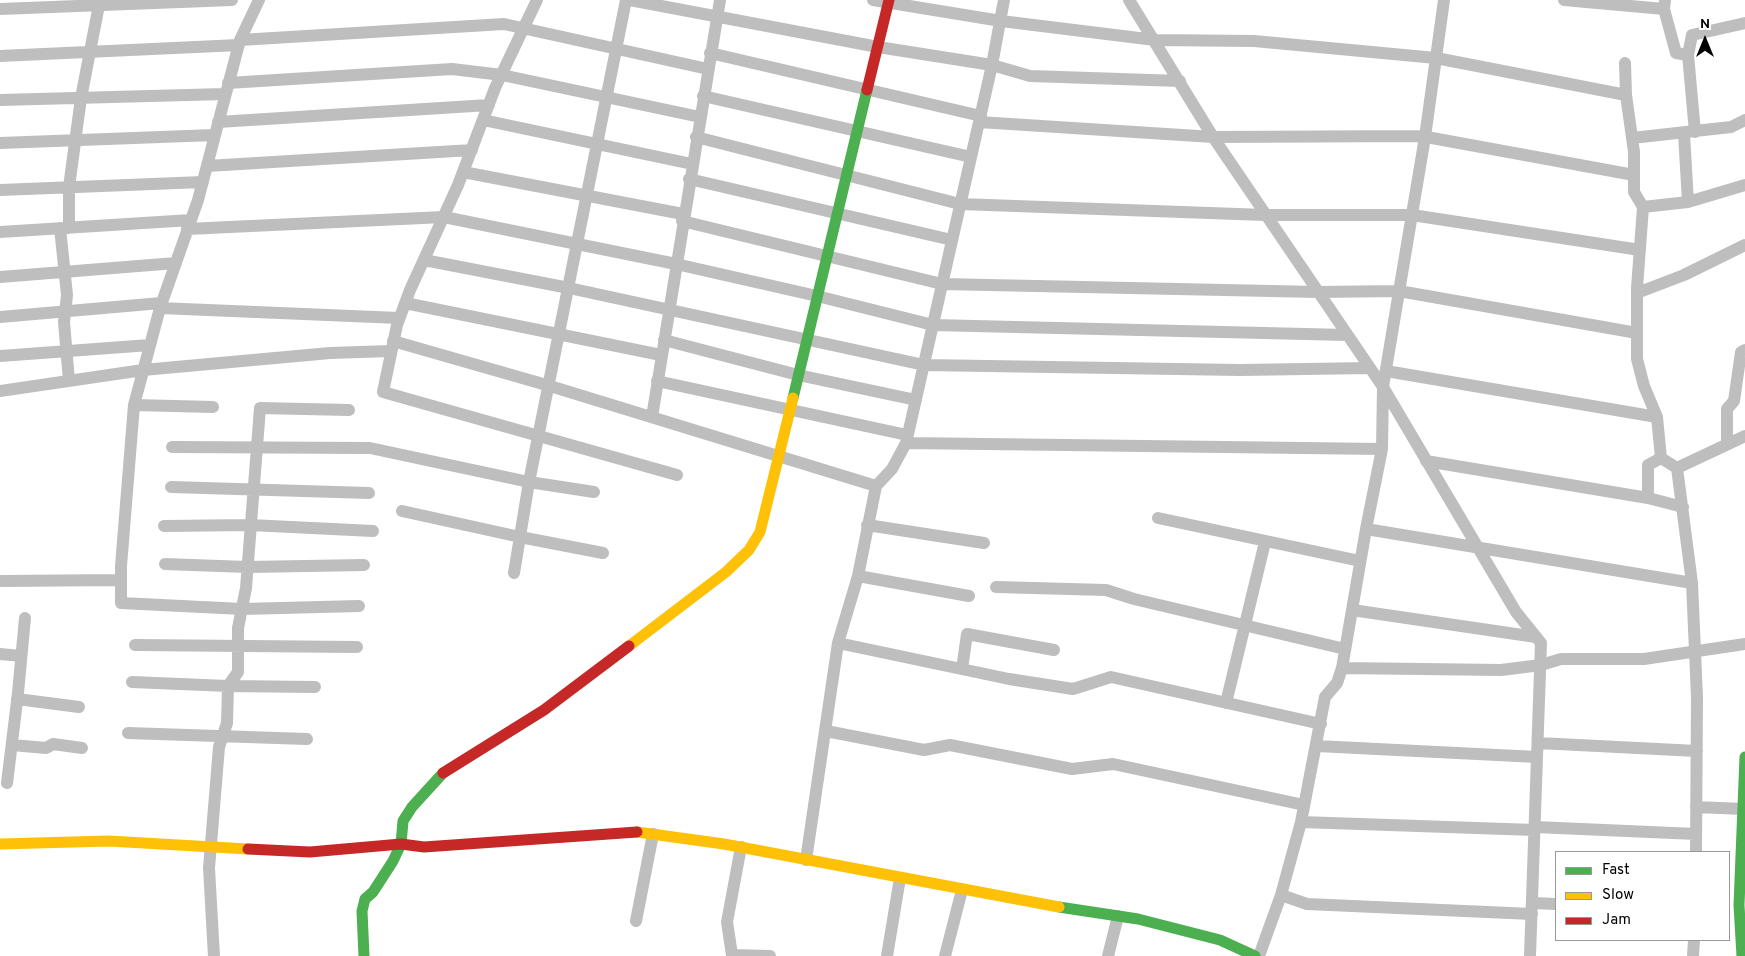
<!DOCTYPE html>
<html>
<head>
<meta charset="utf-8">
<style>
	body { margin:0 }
	#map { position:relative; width:1745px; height:956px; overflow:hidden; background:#fff; font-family:Overpass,sans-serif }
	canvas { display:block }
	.legend { position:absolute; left:1555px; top:851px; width:175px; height:90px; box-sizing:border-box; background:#fff; border:1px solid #999; margin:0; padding:6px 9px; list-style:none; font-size:15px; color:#000 }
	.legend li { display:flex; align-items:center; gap:10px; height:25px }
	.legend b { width:25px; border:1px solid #999 }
	.north { position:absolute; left:1680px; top:15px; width:50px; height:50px; -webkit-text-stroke:4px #fff; paint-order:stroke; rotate:0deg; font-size:14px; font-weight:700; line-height:20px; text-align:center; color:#000 }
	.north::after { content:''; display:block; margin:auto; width:18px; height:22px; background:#000; clip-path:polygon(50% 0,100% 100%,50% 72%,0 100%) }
</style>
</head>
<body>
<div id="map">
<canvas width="1745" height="956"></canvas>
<ul class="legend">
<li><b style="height:6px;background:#4caf50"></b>Fast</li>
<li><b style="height:6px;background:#ffc107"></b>Slow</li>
<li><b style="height:6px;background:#c62828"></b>Jam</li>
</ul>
<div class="north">N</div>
</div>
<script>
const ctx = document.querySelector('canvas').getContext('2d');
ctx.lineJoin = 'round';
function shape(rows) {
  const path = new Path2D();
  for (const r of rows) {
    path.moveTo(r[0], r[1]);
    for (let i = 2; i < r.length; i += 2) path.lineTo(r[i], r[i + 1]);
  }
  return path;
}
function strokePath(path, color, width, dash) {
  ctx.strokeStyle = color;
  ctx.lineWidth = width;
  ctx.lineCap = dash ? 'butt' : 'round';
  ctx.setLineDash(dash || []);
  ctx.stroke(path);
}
strokePath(shape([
	[259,0,240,40,198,200,160,308,134,405,121,566,121,603,242,609,359,606],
	[537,0,495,88,458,185,410,290,397,325,383,392,677,475],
	[630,0,878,47,992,65,1030,76,1180,81],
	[873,0,1001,21,1155,40,1254,41,1436,58,1626,95],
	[1129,0,1213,137,1383,387,1516,612,1541,643,1530,956],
	[1564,0,1664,9],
	[1665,0,1664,9,1676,53,1688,55,1695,132],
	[0,9,232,0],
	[240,40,504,24,708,69],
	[710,53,981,116],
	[1688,55,1692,35,1745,23],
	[0,56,239,45],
	[1625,63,1626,95,1634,152,1634,192,1643,207,1637,288,1637,359,1644,386,1657,417,1661,458,1648,465,1648,498],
	[228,83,452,69,502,75,700,117],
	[703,96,971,157],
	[0,100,225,94],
	[483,120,692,164],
	[218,122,489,105],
	[979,122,1213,137,1421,136,1634,175],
	[1684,134,1688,202],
	[696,137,960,204,1265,215,1412,215,1640,250],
	[1632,138,1731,127,1745,120],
	[0,143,214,135],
	[207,166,472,150],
	[463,172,683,214],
	[689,179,952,240],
	[0,190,203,182],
	[1643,207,1688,202,1745,185],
	[682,221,942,284,1318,292,1399,291,1637,333],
	[60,228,67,295,64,322,69,381],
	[69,228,69,187,81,98,99,5],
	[187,229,444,217,676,264,817,296,933,325,1347,335],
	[0,232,191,220],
	[424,260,569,288,924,365,1240,370,1370,368],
	[0,277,176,263],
	[1637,293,1684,275,1745,245],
	[405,303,661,355],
	[160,308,399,318],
	[0,317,161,303],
	[664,340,798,375,916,400],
	[393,341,550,386,876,486],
	[0,356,150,345],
	[1386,371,1657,417],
	[657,381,907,435],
	[0,391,143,370,330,353,391,351],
	[134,405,213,407],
	[652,417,720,0],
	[906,443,1382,449],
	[1727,444,1727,409,1734,401,1741,352,1745,350],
	[172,447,370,448,529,482,594,492],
	[1661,458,1677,468,1745,436],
	[1426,461,1648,498,1683,507],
	[1677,468,1692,583,1697,697,1696,852],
	[171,487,369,493],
	[402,511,520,537,603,553],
	[1158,518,1360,561],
	[867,525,984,543],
	[164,526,250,525,373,531],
	[1366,529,1692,583],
	[165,564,247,567,364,565],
	[514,573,529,482,626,0],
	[858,576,969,596],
	[0,581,121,580],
	[996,587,1106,590,1134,599,1345,649],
	[1352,610,1536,637],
	[838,643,1009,679,1073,689,1111,677,1321,724],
	[135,645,357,647],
	[0,654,21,656],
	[1342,668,1501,670,1541,665,1561,659,1644,659,1745,644],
	[962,669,967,634,1054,650],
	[132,682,228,686,315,687],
	[17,699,79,707],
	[1226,703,1265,542],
	[826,731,924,750,950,745,1072,769,1113,764,1304,805],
	[128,733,307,739],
	[1538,743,1697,751],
	[12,745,46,748,53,744,82,748],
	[1317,746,1537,757],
	[7,783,18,693,25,618],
	[1696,807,1744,809],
	[1301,822,1535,830],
	[1535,827,1696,834],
	[741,847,727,922,732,955,770,956],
	[806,860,838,643,858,576,876,486,892,469,906,443,992,65,1004,0],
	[1281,895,1307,904,1532,914],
	[1533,903,1556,904],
	[636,921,653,834],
	[214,956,209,868,219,747,227,723,228,686,238,672,238,628,246,588,260,408,349,410],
	[887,956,900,878],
	[945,956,962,890],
	[1108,956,1118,916],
	[1259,956,1281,895,1301,822,1325,697,1337,683,1342,668,1366,529,1382,449,1383,387,1425,137,1444,0],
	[1693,956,1694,940]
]), '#bebebe', 12);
strokePath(shape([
	[793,398,867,90],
	[1059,907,1138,919,1220,940,1255,956],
	[364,956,362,911,365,899,373,892,393,861,401,844,403,821,412,807,443,773],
	[1742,956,1739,905,1745,757]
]), '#4caf50', 11);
strokePath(shape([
	[629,646,726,572,749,550,760,532,793,398],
	[637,832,724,844,1059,907],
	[0,844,109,841,248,849]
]), '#ffc107', 11);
strokePath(shape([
	[867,90,889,0],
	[443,773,544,710,629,646],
	[248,849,310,852,401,844,424,847,637,832]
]), '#c62828', 11);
</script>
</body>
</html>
